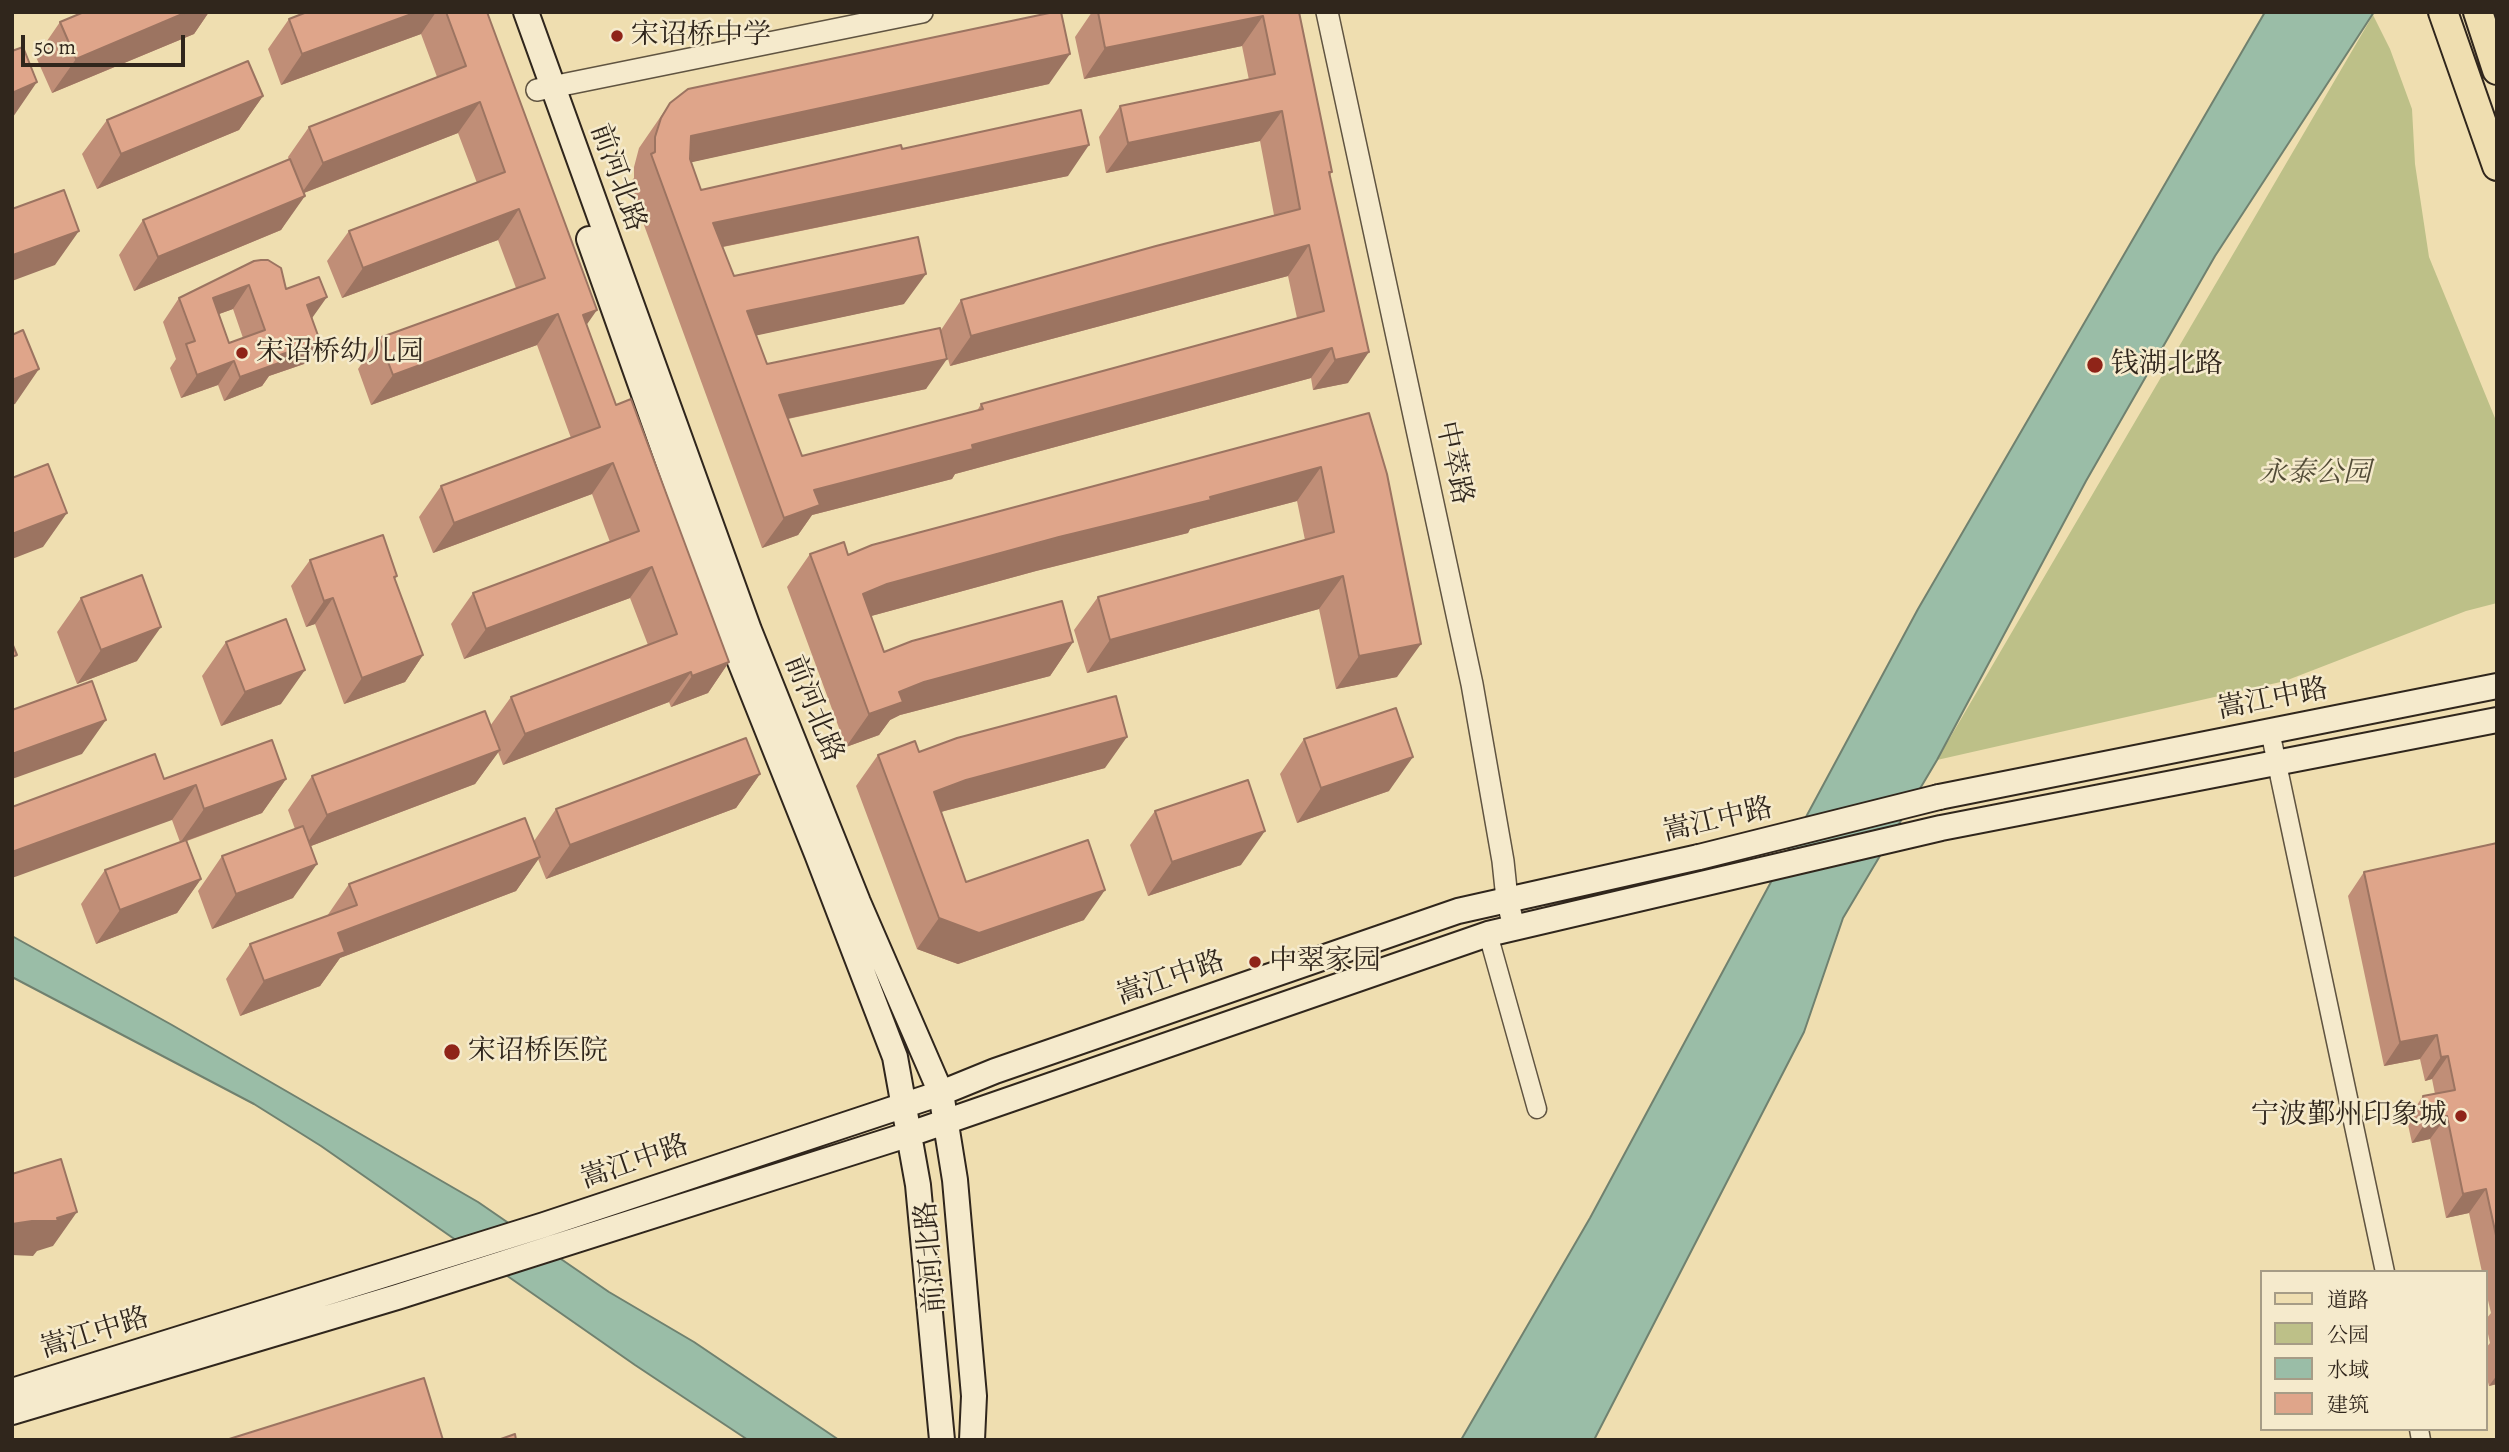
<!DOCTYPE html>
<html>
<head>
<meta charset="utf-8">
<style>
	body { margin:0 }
	#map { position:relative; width:2509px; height:1452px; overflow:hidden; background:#efdeb0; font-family:Alegreya,"Noto Serif SC",serif }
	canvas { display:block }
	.frame { position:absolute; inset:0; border:14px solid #30261c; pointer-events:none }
	.legend { position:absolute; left:2260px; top:1270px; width:228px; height:161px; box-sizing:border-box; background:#f5eacc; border:2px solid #a69c86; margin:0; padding:9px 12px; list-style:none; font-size:21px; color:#30261c }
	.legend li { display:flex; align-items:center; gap:14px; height:35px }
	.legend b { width:35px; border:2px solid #a69c86 }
	.scale { position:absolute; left:21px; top:35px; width:164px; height:32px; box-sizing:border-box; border:4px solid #30261c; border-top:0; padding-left:9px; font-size:21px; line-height:24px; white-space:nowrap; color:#30261c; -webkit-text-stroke:5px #f5eacc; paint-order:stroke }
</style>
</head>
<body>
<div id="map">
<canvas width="2509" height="1452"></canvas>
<div class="frame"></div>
<ul class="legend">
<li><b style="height:9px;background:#efdeb0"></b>道路</li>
<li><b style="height:19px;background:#bdc088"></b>公园</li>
<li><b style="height:19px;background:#9abda7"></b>水域</li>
<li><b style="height:19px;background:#dfa58a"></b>建筑</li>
</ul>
<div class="scale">50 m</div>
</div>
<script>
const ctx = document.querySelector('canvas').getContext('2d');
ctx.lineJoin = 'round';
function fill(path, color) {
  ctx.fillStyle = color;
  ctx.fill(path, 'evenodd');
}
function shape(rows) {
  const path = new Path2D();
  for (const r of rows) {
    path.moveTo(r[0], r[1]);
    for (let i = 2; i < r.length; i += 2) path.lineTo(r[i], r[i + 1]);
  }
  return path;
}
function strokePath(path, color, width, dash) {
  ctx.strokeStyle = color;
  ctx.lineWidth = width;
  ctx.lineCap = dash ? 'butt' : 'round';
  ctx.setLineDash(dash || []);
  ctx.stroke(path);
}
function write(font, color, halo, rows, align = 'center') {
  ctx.font = font + ' Alegreya,"Noto Serif SC",serif';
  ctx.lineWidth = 5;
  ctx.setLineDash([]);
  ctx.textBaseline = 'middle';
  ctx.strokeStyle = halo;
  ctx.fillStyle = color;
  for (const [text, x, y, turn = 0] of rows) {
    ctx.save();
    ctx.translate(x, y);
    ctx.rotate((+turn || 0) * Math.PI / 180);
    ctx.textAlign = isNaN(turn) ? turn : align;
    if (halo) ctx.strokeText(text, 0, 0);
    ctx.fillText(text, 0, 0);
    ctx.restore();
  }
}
fill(shape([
	[2373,15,2390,49,2412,109,2415,164,2429,257,2497,423,2497,603,2466,611,2285,681,1937,760]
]), '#bdc088');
const water = shape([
	[2265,12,2374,12,2215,256,2086,481,1937,760,1843,918,1804,1032,1594,1440,1461,1440,1590,1218,1918,609,2265,12],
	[12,936,172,1025,478,1202,609,1292,694,1342,839,1440,748,1440,635,1365,321,1146,254,1104,12,977,12,936]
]);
fill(water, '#9abda7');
strokePath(water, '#70816f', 2);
const minor = shape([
	[2270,731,2385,1272],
	[1488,934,1537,1109],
	[2419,1429,2421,1440]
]);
const tertiary = shape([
	[1327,12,1472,684,1503,861,1507,899,1514,927],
	[537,90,922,12]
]);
const secondary = shape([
	[526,12,749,630,858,902,941,1093,955,1180,974,1396,972,1440],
	[589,239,731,639,817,854,895,1057,918,1185,942,1440],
	[1939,797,2497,686],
	[12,1391,544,1225,941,1093,995,1071,1458,911,1699,857],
	[12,1412,397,1297,910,1134,1488,934,1941,828,2497,720]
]);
const primary = shape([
	[2443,12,2497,166],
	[2478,12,2497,70]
]);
strokePath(minor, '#605441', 21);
strokePath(tertiary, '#605441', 24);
strokePath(secondary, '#30261c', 28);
strokePath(primary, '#30261c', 32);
strokePath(minor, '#f5eacc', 18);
strokePath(tertiary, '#f5eacc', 21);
strokePath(secondary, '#f5eacc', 24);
strokePath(primary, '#efdeb0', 28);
const secondaryBridge = shape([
	[1699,857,1939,797]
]);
strokePath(secondaryBridge, '#30261c', 28, []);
strokePath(secondaryBridge, '#f5eacc', 24);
fill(shape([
	[84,12,209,12,194,34,52,93,36,57,60,22],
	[307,12,487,12,587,325,616,405,729,662,708,693,671,707,669,702,503,765,498,752,475,784,311,846,293,898,212,929,198,891,222,856,295,829,288,810,312,776,490,726,511,697,648,645,630,598,464,659,451,624,473,593,610,542,592,494,433,553,419,517,441,486,571,438,537,345,371,405,358,369,379,338,516,288,498,240,342,298,327,261,349,231,477,183,458,133,304,193,281,230,134,291,119,255,143,220,289,160,288,157,309,127,437,77,421,34,281,85,268,49,289,19],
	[1092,12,1299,12,1332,172,1330,175,1348,383,1313,390,1311,378,955,474,952,479,812,515,798,535,762,548,629,184,634,178,634,167,639,148,670,103,1049,84,691,162,701,190,902,149,1068,176,723,247,734,276,904,304,756,335,767,364,941,330,961,300,1274,215,1260,141,1106,173,1099,137,1120,106,1249,80,1242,46,1084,79,1075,37],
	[1288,276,1297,318,981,404,977,411,802,456,788,419,926,389,943,341,950,366],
	[263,96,239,130,97,189,82,154,107,120],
	[254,261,286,289,312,318,320,341,304,364,269,376,262,386,224,401,218,385,181,398,170,368,176,359,163,322,179,298],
	[233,309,243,338,229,343,219,314],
	[1369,413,1397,677,1336,689,1319,609,1087,673,1074,630,1098,597,1305,540,1297,501,1190,529,1188,533,1036,571,871,616,884,652,1073,642,1050,676,900,715,890,720,879,735,846,747,787,587,810,554,848,555],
	[310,560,397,576,395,579,423,655,405,682,344,704,315,624,306,627,291,586],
	[81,598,137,661,77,684,57,632],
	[226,642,281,704,221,726,202,676],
	[1304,739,1389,791,1297,823,1280,774],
	[919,752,1105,768,941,812,966,882,1084,920,958,964,917,949,856,786,878,755],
	[760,774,736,808,546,879,538,859,516,891,340,958,320,986,240,1016,226,979,250,944,327,916,349,884,534,841,556,809],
	[164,779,286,779,262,813,187,841,201,879,177,913,96,944,81,904,105,870,180,842,172,820],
	[1155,811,1241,865,1148,896,1130,845],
	[2497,843,2497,1384,2489,1386,2486,1374,2486,1348,2490,1343,2486,1325,2486,1319,2491,1313,2486,1292,2486,1272,2482,1272,2469,1213,2446,1218,2430,1139,2412,1143,2407,1120,2423,1096,2435,1094,2432,1079,2425,1081,2420,1059,2384,1066,2348,896,2364,872]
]), '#c08e77');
fill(shape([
	[187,12,209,12,194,34,52,93,76,59],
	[417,12,436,12,421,34,281,85,302,54],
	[1263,16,1242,46,1084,79,1105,48],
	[1070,54,1049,84,670,167,691,136],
	[37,82,13,117,12,117,12,93],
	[263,96,239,130,97,189,121,154],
	[480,102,458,133,301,194,323,163],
	[1282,111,1260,141,1106,173,1128,143],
	[1089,145,1068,176,692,253,713,223],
	[305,196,281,230,134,291,158,257],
	[519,209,498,240,342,298,363,268],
	[79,231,55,265,12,281,12,257,13,255],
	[1309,245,1288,276,950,366,971,336],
	[926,274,904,304,726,342,747,311],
	[249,285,233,309,197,322,213,298],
	[327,297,310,321,307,305],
	[597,310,576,340,583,315],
	[558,314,537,345,371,405,393,375],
	[320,341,304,364,269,376,262,386,224,401,240,377,277,356],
	[1332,348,1311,378,955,474,952,479,812,515,798,535,762,548,784,518,814,490,972,445],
	[1369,352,1348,383,1313,390,1335,360],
	[947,359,926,389,758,425,779,395],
	[234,361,218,385,181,398,197,375],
	[39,369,15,404,12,405,12,380],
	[613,463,592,494,433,553,454,523],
	[1321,467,1297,501,1190,529,1188,533,1036,571,864,618,863,594,887,584],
	[67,513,43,547,12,559,12,534],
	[652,567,630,598,464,659,486,629],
	[1343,576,1319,609,1087,673,1110,640],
	[333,598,315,624,306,627,324,601],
	[161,627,137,661,77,684,101,650],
	[1073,642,1050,676,900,715,890,720,879,735,846,747,869,714,899,692,924,682],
	[1421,644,1397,677,1336,689,1359,656],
	[423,655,405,682,344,704,362,678],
	[729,662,708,693,671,707,692,676],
	[305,670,281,704,221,726,245,692],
	[691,672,669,702,503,765,525,734],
	[106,720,82,754,12,779,12,754],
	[1127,737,1105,768,944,811,912,823,934,792,966,780],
	[500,750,475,784,303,849,327,815],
	[1413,757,1389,791,1297,823,1321,788],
	[760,774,736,808,546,879,570,845],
	[286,779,262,813,180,843,204,809],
	[196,785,172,820,12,878,12,852],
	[1265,831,1241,865,1148,896,1172,862],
	[540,857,516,891,340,958,320,986,240,1016,264,981,338,933],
	[317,864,293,898,212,929,236,894],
	[201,879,177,913,96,944,120,910],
	[1105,890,1084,920,958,964,917,949,939,918],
	[2437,1035,2420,1059,2384,1066,2400,1042],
	[2448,1056,2432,1079,2425,1081,2441,1057],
	[2447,1116,2430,1139,2412,1143,2428,1119],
	[2486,1189,2469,1213,2446,1218,2463,1194],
	[77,1212,53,1246,37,1251,33,1256,12,1255,12,1224,57,1218],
	[2497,1375,2497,1384,2489,1386]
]), '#9c7461');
const building = shape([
	[84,12,187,12,76,59,60,22,84,12],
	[307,12,417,12,302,54,289,19,307,12],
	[446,12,487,12,597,310,583,315,616,405,631,399,729,662,692,676,691,672,525,734,511,697,677,634,652,567,486,629,473,593,639,531,613,463,454,523,441,486,600,427,558,314,393,375,379,338,545,278,519,209,363,268,349,231,505,172,480,102,323,163,309,127,466,66,446,12],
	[1054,12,1061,12,1070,54,691,136,690,159,701,190,901,145,902,149,1081,110,1089,145,713,223,734,276,918,237,926,274,747,311,767,364,940,328,947,359,779,395,802,456,983,409,981,404,1324,311,1309,245,971,336,961,300,1156,246,1300,209,1282,111,1128,143,1120,106,1275,74,1263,16,1105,48,1098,12,1299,12,1332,172,1329,172,1369,352,1335,360,1332,348,972,445,973,449,814,490,820,505,784,518,651,154,655,152,655,137,661,118,670,103,688,89,1054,12],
	[23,47,37,82,12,93,12,51,23,47],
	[248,61,263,96,121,154,107,120,248,61],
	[290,159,305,196,158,257,143,220,290,159],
	[64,190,79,231,13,255,12,252,12,209,64,190],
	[261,260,268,260,281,268,286,289,319,277,327,297,307,305,320,341,277,356,279,363,240,377,234,361,197,375,186,344,195,341,179,298,254,261,261,260],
	[249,285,265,330,229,343,213,298,249,285],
	[23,330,39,369,12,380,12,335,23,330],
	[1369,413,1387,474,1421,644,1359,656,1343,576,1110,640,1098,597,1334,532,1321,467,1210,497,1211,500,1059,537,887,584,863,594,884,652,912,641,1062,601,1073,642,924,682,899,692,903,702,869,714,810,554,844,542,848,555,872,545,1369,413],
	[48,464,67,513,12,534,12,478,48,464],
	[383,535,397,576,394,577,423,655,362,678,333,598,324,601,310,560,383,535],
	[142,575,161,627,101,650,81,598,142,575],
	[286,619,305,670,245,692,226,642,286,619],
	[12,643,17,655,12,657,12,643],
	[92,681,106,720,12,754,12,710,92,681],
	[1116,696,1127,737,966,780,934,792,966,882,1088,840,1105,890,979,933,939,918,878,755,915,741,919,752,957,738,1116,696],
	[1396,708,1413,757,1321,788,1304,739,1396,708],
	[485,711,500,750,327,815,312,776,485,711],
	[746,738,760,774,570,845,556,809,746,738],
	[272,740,286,779,204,809,196,785,12,852,12,807,155,754,164,779,272,740],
	[1248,780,1265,831,1172,862,1155,811,1248,780],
	[525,818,540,857,338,933,345,952,264,981,250,944,357,905,349,884,525,818],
	[303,826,317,864,236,894,222,856,303,826],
	[186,840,201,879,120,910,105,870,186,840],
	[2497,843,2497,1240,2486,1189,2463,1194,2447,1116,2428,1119,2423,1096,2455,1090,2448,1056,2441,1057,2437,1035,2400,1042,2364,872,2497,843],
	[61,1159,77,1212,57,1218,58,1221,32,1221,12,1224,12,1174,61,1159],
	[424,1378,443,1440,226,1440,424,1378],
	[515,1434,516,1440,498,1440,515,1434]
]);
fill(building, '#dfa58a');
strokePath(building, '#9c7461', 2);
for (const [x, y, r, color] of [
	[617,36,7,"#8f2418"],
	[242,353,7,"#8f2418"],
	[2095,365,9,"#8f2418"],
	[1255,962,7,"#8f2418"],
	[452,1052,9,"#8f2418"],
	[2461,1116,7,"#8f2418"]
]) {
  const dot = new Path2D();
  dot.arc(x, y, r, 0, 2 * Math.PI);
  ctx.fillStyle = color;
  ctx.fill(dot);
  strokePath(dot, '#f5eacc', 2.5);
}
write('28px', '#30261c', '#f5eacc', [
	["宋诏桥中学",631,36],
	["宋诏桥幼儿园",256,353],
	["钱湖北路",2111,365],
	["中翠家园",1269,962],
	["宋诏桥医院",468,1052],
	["宁波鄞州印象城",2447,1116,"right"]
], 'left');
write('28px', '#30261c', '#f5eacc', [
	["前河北路",617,178,70],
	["中萃路",1453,463,78],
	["嵩江中路",2273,700,-11],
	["前河北路",813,709,68],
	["嵩江中路",1718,821,-13],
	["嵩江中路",1171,979,-19],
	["嵩江中路",635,1163,-19],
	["前河北路",932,1257,-95],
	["嵩江中路",95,1334,-17]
]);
write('italic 28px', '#534c37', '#f5eacc', [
	["永泰公园",2315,474]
]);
</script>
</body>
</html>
